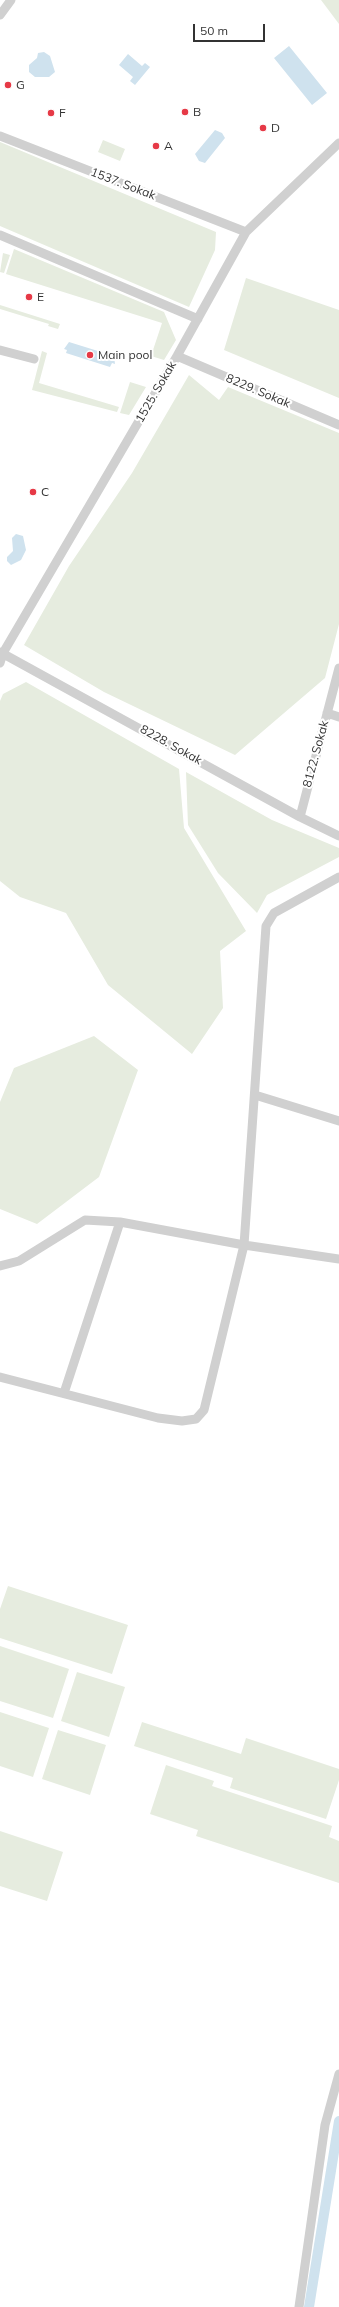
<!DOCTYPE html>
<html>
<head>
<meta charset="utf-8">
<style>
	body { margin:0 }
	#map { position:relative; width:339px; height:2307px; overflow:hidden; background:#fff; font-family:Mulish,sans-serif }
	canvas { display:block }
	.scale { position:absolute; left:193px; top:24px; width:72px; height:18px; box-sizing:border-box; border:2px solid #333; border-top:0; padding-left:5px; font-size:12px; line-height:14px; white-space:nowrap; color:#333; -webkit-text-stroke:3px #fff; paint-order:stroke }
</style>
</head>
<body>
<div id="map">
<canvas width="339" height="2307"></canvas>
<div class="scale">50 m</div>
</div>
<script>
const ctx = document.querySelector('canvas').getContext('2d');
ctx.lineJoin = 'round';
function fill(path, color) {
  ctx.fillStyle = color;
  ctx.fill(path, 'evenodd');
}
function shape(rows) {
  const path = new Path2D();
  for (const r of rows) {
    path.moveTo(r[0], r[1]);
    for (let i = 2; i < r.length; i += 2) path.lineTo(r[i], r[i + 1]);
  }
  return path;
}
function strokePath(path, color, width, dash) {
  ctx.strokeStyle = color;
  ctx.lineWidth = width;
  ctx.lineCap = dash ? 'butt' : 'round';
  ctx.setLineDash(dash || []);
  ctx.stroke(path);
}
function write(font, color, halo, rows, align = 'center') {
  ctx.font = font + ' Mulish,sans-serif';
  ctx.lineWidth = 4;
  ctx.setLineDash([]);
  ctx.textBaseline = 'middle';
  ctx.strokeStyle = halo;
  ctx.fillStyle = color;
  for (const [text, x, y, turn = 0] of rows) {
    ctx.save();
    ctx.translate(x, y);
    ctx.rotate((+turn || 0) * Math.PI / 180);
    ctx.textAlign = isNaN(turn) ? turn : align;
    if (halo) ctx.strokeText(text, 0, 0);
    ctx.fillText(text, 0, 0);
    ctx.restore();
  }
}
fill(shape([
	[321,0,339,0,339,24],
	[103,140,125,149,120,161,98,152],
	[0,142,216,232,215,250,189,307,0,226],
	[14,249,164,312,176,340,164,360,151,356,162,323,6,274],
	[3,253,10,255,4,273,0,272],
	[246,278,339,310,339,398,224,350],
	[0,305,60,324,58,329,48,326,49,324,0,309],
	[42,351,47,353,39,383,119,407,117,412,32,390],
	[189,375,219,400,228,387,339,433,339,624,325,678,235,755,104,692,24,645,69,566,132,473],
	[130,382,146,387,129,415,120,413],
	[26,682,179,769,184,828,246,931,220,951,223,1008,192,1054,108,985,66,913,20,897,0,881,0,701,3,694],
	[186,772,272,820,339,848,339,857,267,895,257,913,218,873,188,825],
	[94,1036,138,1070,99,1177,37,1224,0,1209,0,1102,14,1068],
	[8,1586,128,1625,112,1674,0,1638,0,1609],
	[0,1646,69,1669,53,1718,0,1701],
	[77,1672,125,1687,109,1737,61,1721],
	[0,1712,49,1728,33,1777,0,1766],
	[142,1722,241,1754,246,1738,339,1769,339,1780,326,1819,230,1788,233,1778,134,1746],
	[58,1730,106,1745,90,1795,42,1779],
	[166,1765,214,1781,212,1786,332,1826,329,1837,339,1841,339,1883,196,1836,198,1830,150,1814],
	[0,1831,63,1852,47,1901,0,1886]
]), '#e6ecdf');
fill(shape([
	[289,46,327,93,312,105,274,58],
	[44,52,50,56,55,72,49,77,35,77,29,72,29,65,37,58,38,53],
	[128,54,142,66,145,63,150,67,135,85,130,81,133,77,119,65],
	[215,130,222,133,225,138,205,163,199,161,195,154],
	[69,342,114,356,115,364,112,363,110,367,66,353,67,350,64,349],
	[16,534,23,536,26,550,21,560,11,565,7,561,7,557,13,551,12,538]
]), '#cfe2ee');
strokePath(shape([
	[309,2307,339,2121]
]), '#cfe2ee', 10);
strokePath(shape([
	[0,15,11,0],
	[0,136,246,232],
	[0,235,198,319],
	[0,350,34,359],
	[177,356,339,425],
	[0,652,300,817,339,836],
	[0,663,3,653,177,356,246,232,339,143],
	[327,713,339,717],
	[300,817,339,668],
	[255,1095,339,1121],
	[0,1266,19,1261,85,1220,120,1222,244,1245,339,1259],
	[0,1377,158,1418,182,1421,196,1419,204,1410,244,1245,266,926,274,913,339,877],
	[64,1393,120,1222],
	[299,2307,325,2125,339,2074]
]), '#d0d0d0', 9);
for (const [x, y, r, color] of [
	[8,85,4,"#e63946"],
	[185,112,4,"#e63946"],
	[51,113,4,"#e63946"],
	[263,128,4,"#e63946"],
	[156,146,4,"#e63946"],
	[29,297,4,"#e63946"],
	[90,355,4,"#e63946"],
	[33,492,4,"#e63946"]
]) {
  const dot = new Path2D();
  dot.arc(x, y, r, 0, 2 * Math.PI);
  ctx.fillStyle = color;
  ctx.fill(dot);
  strokePath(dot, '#fff', 1.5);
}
write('12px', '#333', '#fff', [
	["G",16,85],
	["B",193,112],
	["F",59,113],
	["D",271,128],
	["A",164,146],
	["E",37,297],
	["Main pool",98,355],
	["C",41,492]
], 'left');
write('12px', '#333', '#fff', [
	["1537. Sokak",123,184,21],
	["8229. Sokak",258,391,23],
	["1525. Sokak",156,392,-60],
	["8228. Sokak",171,745,29],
	["8122. Sokak",316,754,-75]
]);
</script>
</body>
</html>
